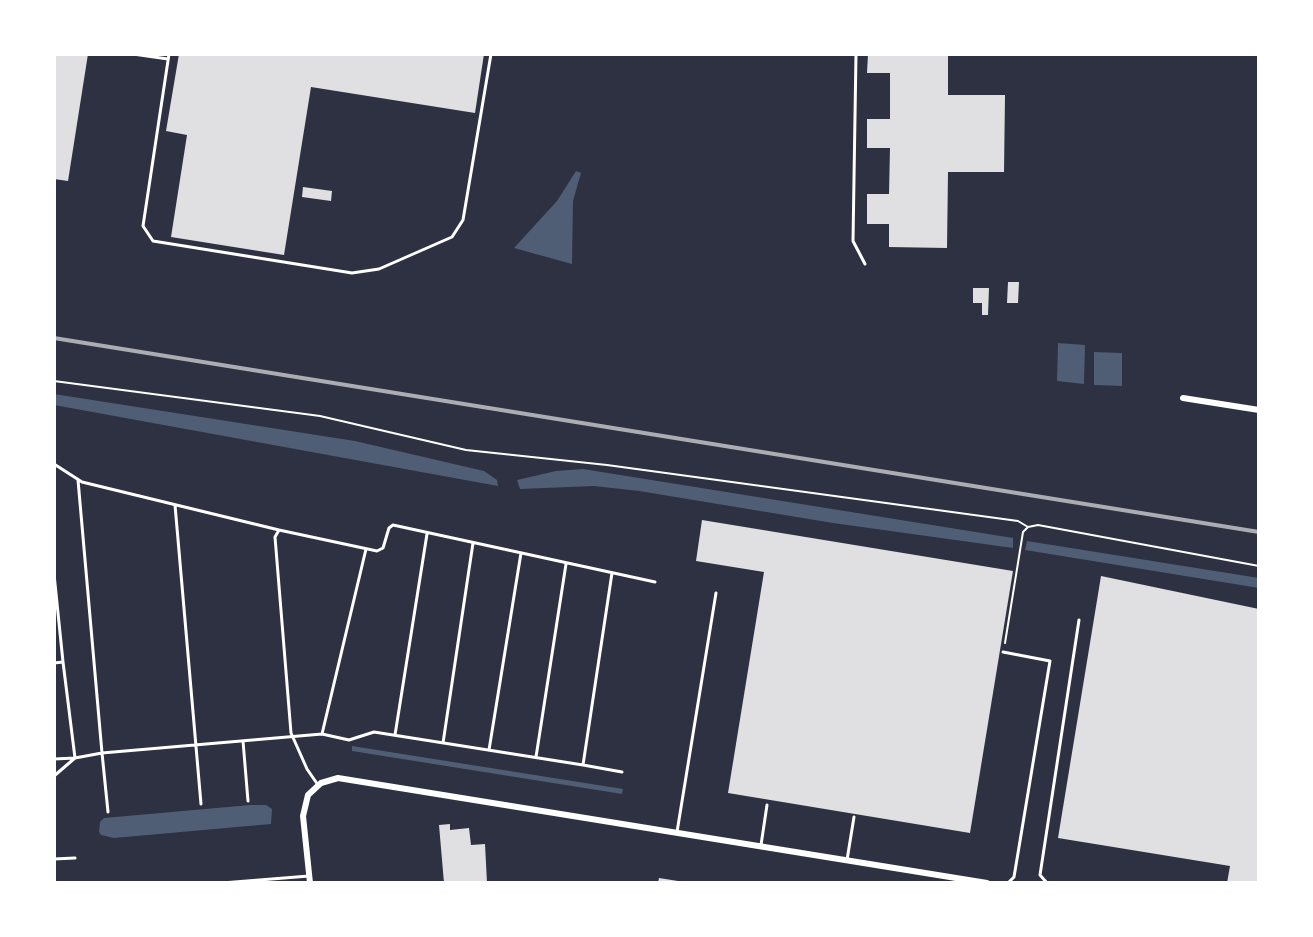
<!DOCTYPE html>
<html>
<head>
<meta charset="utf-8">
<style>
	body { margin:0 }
	#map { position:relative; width:1313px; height:937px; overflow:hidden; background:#2d3142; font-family:"Alegreya Sans",sans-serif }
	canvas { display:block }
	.frame { position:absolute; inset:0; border:56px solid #fff; pointer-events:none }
</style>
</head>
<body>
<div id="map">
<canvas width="1313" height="937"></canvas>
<div class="frame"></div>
</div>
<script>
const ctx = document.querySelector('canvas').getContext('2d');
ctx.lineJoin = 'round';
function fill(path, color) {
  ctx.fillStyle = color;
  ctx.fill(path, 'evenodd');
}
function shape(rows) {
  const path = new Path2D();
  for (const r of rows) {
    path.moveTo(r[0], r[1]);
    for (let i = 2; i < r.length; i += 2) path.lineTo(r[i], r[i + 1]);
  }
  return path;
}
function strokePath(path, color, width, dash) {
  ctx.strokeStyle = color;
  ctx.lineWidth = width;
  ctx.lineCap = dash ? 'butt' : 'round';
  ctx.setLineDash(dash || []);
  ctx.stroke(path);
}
fill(shape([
	[576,171,581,173,573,201,572,264,514,248,557,201],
	[1058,343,1085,345,1084,384,1057,381],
	[1094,352,1122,353,1122,386,1094,385],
	[54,394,355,441,484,471,497,480,498,486,54,405],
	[583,469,1013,538,1013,548,833,523,639,491,594,486,520,489,517,480,556,471],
	[1027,541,1259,578,1259,588,1025,550],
	[352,746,623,789,622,794,352,751],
	[250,805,266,805,272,809,271,824,114,838,101,835,99,832,100,822,104,818]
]), '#4f5d75');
fill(shape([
	[54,54,88,54,68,181,54,179],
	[179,54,484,54,475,113,311,87,284,255,171,237,187,135,166,131],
	[868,54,948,54,948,95,1005,95,1004,172,948,172,947,248,889,247,889,224,867,224,867,194,889,194,890,148,867,148,867,119,890,119,890,73,867,73],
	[303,187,332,191,331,201,302,197],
	[1008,282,1019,282,1018,303,1007,303],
	[973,288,989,288,988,315,982,315,982,303,973,303],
	[702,520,1013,571,970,833,728,793,764,572,696,561],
	[1101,576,1259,609,1259,883,1227,883,1230,866,1058,838],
	[450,824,450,830,469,828,471,845,485,844,487,883,444,883,439,825],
	[659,878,678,881,678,883,658,883]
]), '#e0e0e3');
strokePath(shape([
	[54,381,320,416,466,450,607,465,1018,521,1028,527],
	[1005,643,1023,532,1028,527,1038,525,1259,566]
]), '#fff', 2);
strokePath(shape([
	[133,54,168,59],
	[169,54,143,226,153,241,352,273,379,269,452,237,463,220,491,54],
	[856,54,853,241,865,264],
	[54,464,82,482,279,530],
	[78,480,102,753,322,734,366,549],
	[175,505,201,804],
	[54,574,63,662,54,663],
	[1003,652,1050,661,1014,877,1008,883],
	[322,734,349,740,374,732,583,765,612,573],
	[395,735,427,534],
	[243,741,248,801],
	[443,743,473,543],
	[489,750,521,553],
	[536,757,566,564],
	[54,759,75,758,63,662],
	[583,765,622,772],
	[54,776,75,758,102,753,108,812],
	[318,785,307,769,291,733,275,537,279,530,377,551,383,548,389,528,393,525,655,582],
	[677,832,716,593],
	[761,845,767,805],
	[54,859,75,858],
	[847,860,854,817],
	[222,883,309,876],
	[1047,883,1040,875,1079,620]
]), '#fff', 3);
strokePath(shape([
	[1183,398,1259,410],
	[310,883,303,816,308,795,321,783,338,778,987,883]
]), '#fff', 6);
strokePath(shape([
	[54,338,1259,532]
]), '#abadb3', 4);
</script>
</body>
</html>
